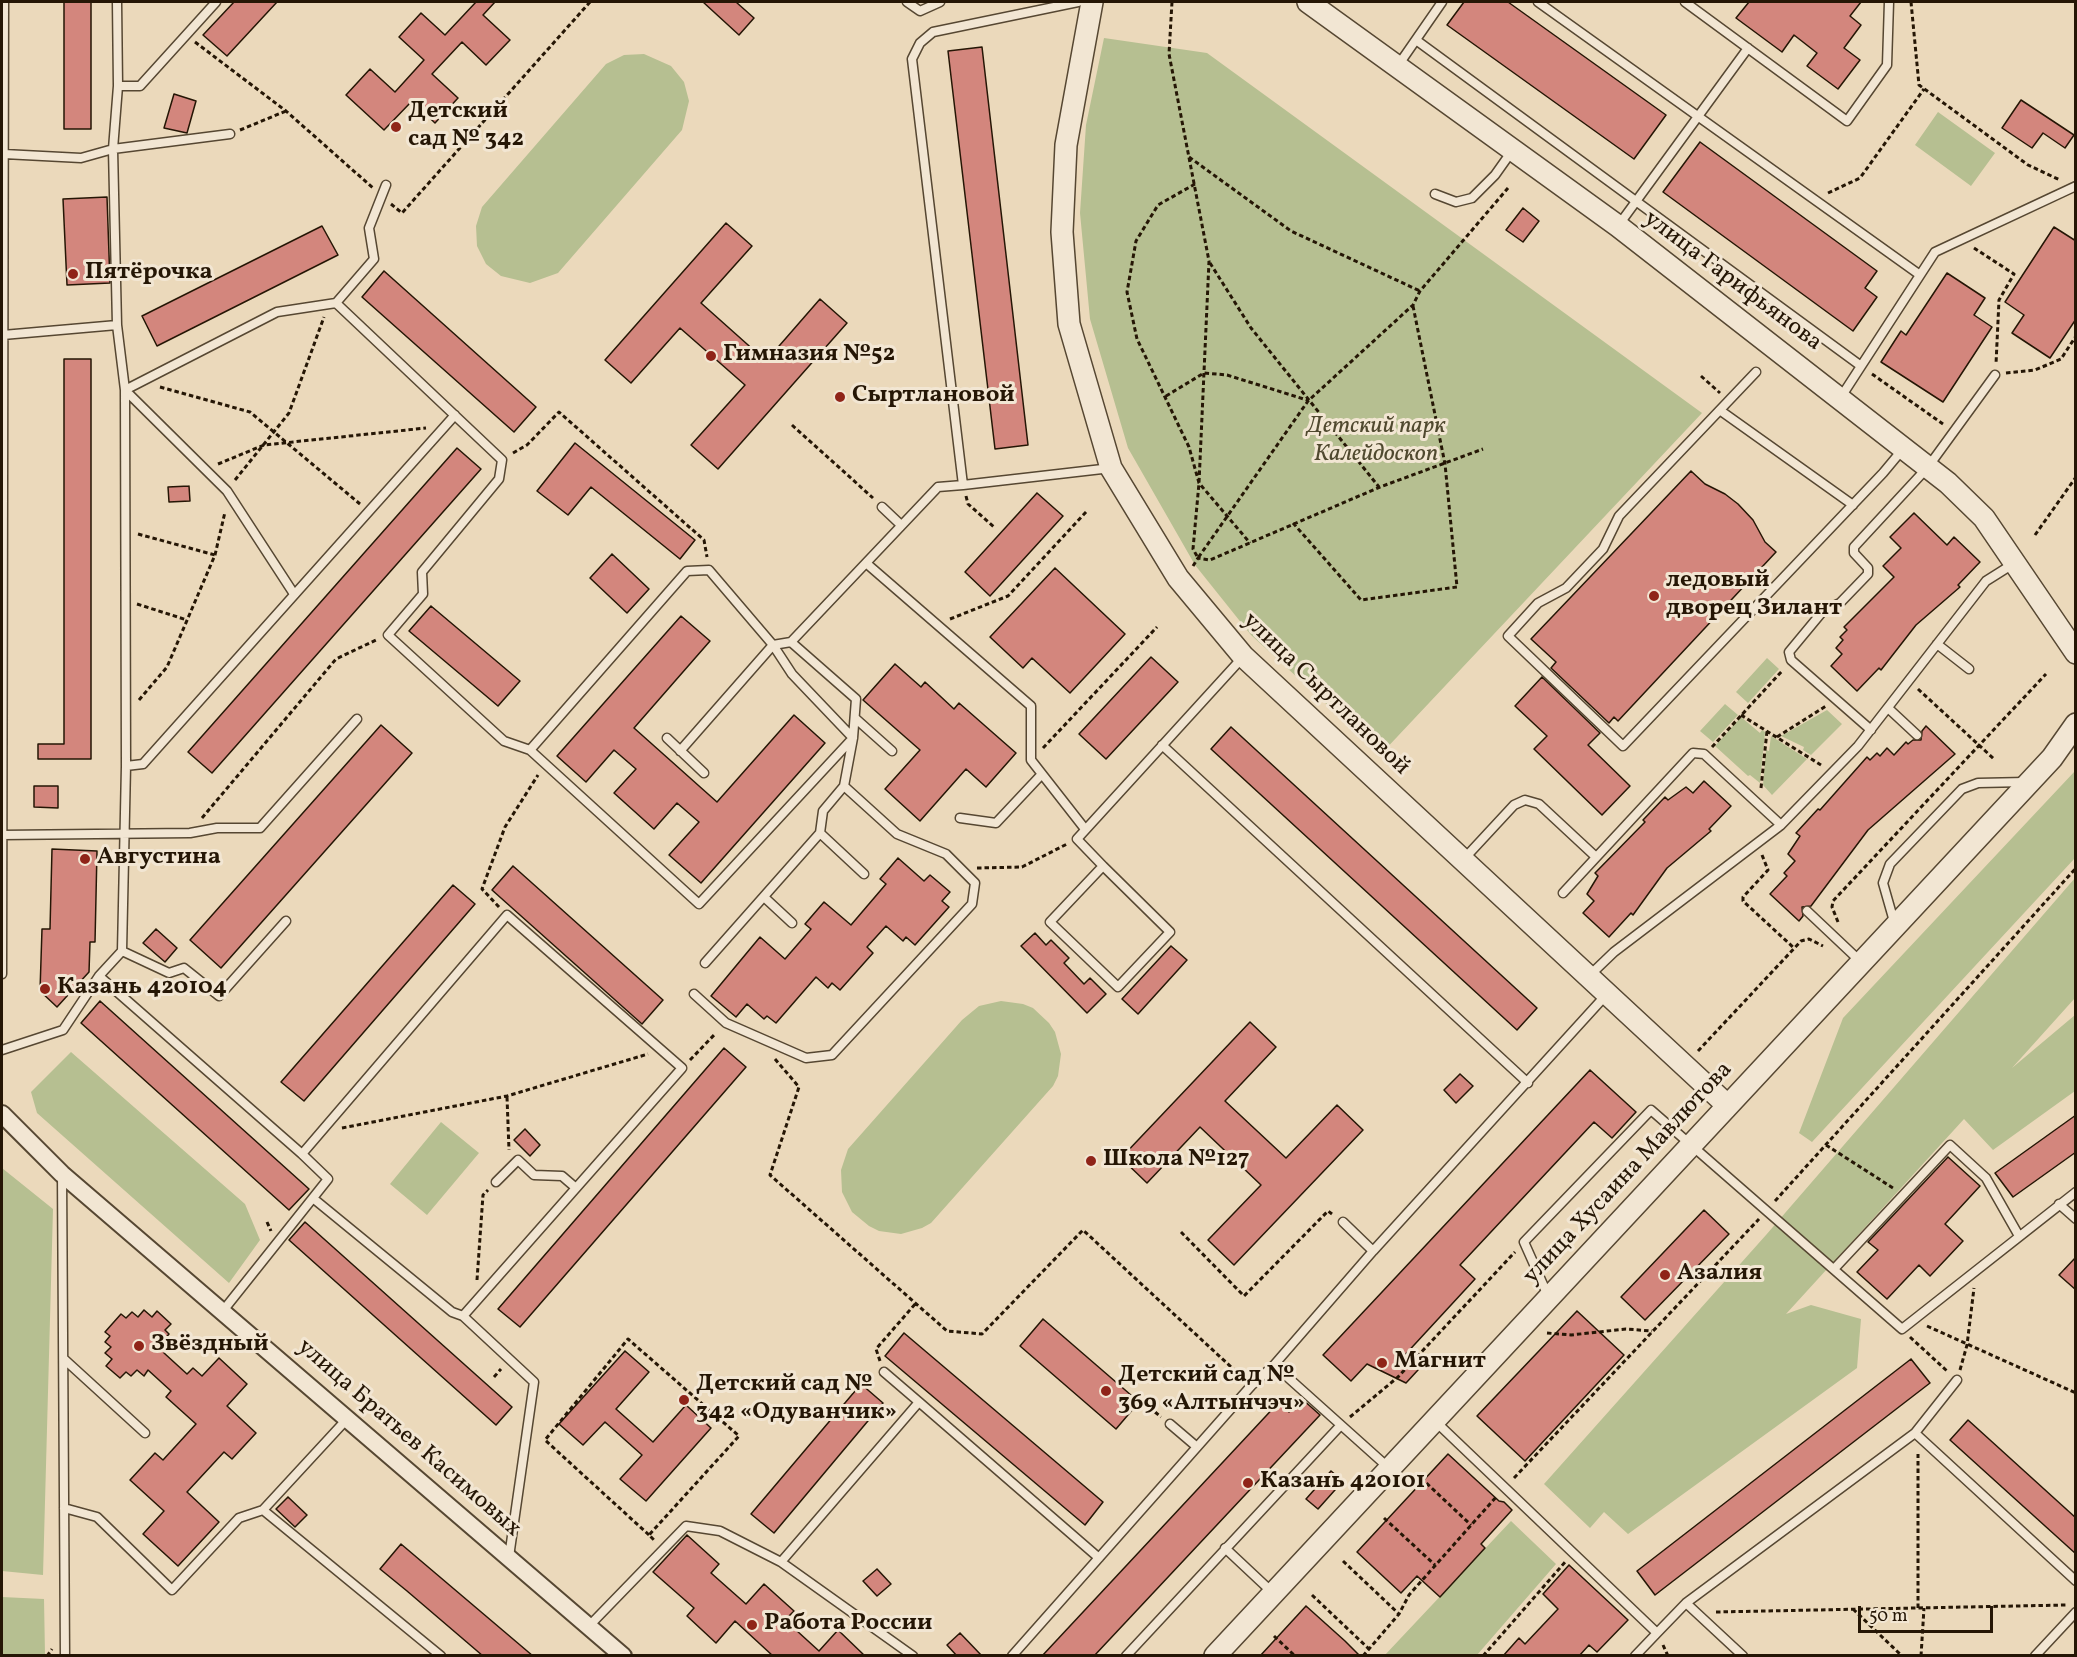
<!DOCTYPE html>
<html>
<head>
<meta charset="utf-8">
<style>
	body { margin:0 }
	#map { position:relative; width:2077px; height:1657px; overflow:hidden; background:#ebd9bb; font-family:Vollkorn,serif }
	canvas { display:block }
	.frame { position:absolute; inset:0; border:3px solid #251605; pointer-events:none }
	.scale { position:absolute; left:1858px; top:1606px; width:135px; height:27px; box-sizing:border-box; border:3px solid #251605; border-top:0; padding-left:8px; font-size:18px; line-height:21px; white-space:nowrap; color:#251605; -webkit-text-stroke:4px #f2e6d3; paint-order:stroke }
</style>
</head>
<body>
<div id="map">
<canvas width="2077" height="1657"></canvas>
<div class="frame"></div>
<div class="scale">50 m</div>
</div>
<script>
const ctx = document.querySelector('canvas').getContext('2d');
ctx.lineJoin = 'round';
function fill(path, color) {
  ctx.fillStyle = color;
  ctx.fill(path, 'evenodd');
}
function shape(rows) {
  const path = new Path2D();
  for (const r of rows) {
    path.moveTo(r[0], r[1]);
    for (let i = 2; i < r.length; i += 2) path.lineTo(r[i], r[i + 1]);
  }
  return path;
}
function strokePath(path, color, width, dash) {
  ctx.strokeStyle = color;
  ctx.lineWidth = width;
  ctx.lineCap = dash ? 'butt' : 'round';
  ctx.setLineDash(dash || []);
  ctx.stroke(path);
}
function write(font, color, halo, rows, align = 'center') {
  ctx.font = font + ' Vollkorn,serif';
  ctx.lineWidth = 6;
  ctx.setLineDash([]);
  ctx.textBaseline = 'middle';
  ctx.strokeStyle = halo;
  ctx.fillStyle = color;
  for (const [text, x, y, turn = 0] of rows) {
    ctx.save();
    ctx.translate(x, y);
    ctx.rotate((+turn || 0) * Math.PI / 180);
    ctx.textAlign = isNaN(turn) ? turn : align;
    if (halo) ctx.strokeText(text, 0, 0);
    ctx.fillText(text, 0, 0);
    ctx.restore();
  }
}
fill(shape([
	[1104,38,1207,53,1702,413,1381,754,1251,635,1195,565,1128,448,1090,319,1080,213,1086,125],
	[644,54,671,66,684,82,689,101,682,130,558,273,530,283,501,276,486,264,477,246,476,226,482,207,606,64,624,55],
	[1938,112,1995,153,1971,186,1915,145],
	[1767,658,1779,669,1748,703,1736,692],
	[1725,704,1738,715,1713,742,1700,731],
	[1827,710,1842,724,1811,755,1803,750,1804,747,1781,736],
	[1741,717,1760,733,1762,730,1765,732,1760,783,1750,775,1748,776,1715,746],
	[1771,736,1807,759,1772,795,1763,785,1766,750,1769,751],
	[2075,771,2075,858,1812,1142,1799,1133,1843,1018],
	[2075,878,2075,998,2012,1068,2075,1015,2075,1091,1993,1150,1964,1119,1786,1314,1811,1305,1861,1319,1857,1368,1628,1534,1604,1512,1590,1528,1544,1484,1766,1235],
	[1001,1001,1023,1004,1033,1008,1049,1023,1055,1032,1061,1054,1058,1076,1053,1086,931,1223,922,1228,901,1234,879,1231,869,1226,852,1212,842,1192,841,1170,848,1149,962,1020,979,1006],
	[71,1052,245,1204,260,1240,229,1283,37,1113,31,1092],
	[441,1122,479,1153,427,1215,390,1184],
	[2,1168,53,1209,43,1575,2,1571],
	[1511,1521,1556,1564,1477,1655,1384,1656],
	[2,1597,44,1599,45,1655,2,1655]
]), '#b6bf91');
const building = shape([
	[64,2,91,2,91,129,64,129,64,2],
	[234,2,277,2,227,56,203,35,234,2],
	[476,2,495,2,483,15,510,40,486,65,462,42,432,74,458,98,435,123,412,101,384,130,346,95,370,69,395,92,424,60,399,37,421,13,445,35,476,2],
	[703,2,736,2,754,18,739,35,703,2],
	[1464,2,1508,2,1666,115,1634,159,1447,25,1464,2],
	[1749,2,1861,2,1850,16,1861,25,1844,48,1860,60,1838,89,1807,66,1817,53,1794,35,1782,52,1736,18,1749,2],
	[982,47,1028,445,995,449,948,51,982,47],
	[174,94,196,101,187,133,164,128,174,94],
	[2021,100,2074,135,2065,148,2043,133,2032,148,2002,128,2021,100],
	[1700,142,1877,271,1865,288,1877,297,1853,331,1663,192,1700,142],
	[107,197,110,283,67,285,63,199,107,197],
	[1523,208,1539,221,1523,242,1506,230,1523,208],
	[726,223,752,246,701,303,766,361,820,299,847,323,718,469,691,445,745,385,680,328,631,383,605,360,726,223],
	[322,226,338,255,157,346,142,316,322,226],
	[2054,227,2076,241,2076,319,2050,358,2012,333,2024,315,2005,302,2054,227],
	[384,271,536,407,514,432,362,297,384,271],
	[1947,273,1985,298,1974,315,1992,327,1943,402,1881,362,1901,331,1906,335,1947,273],
	[64,359,91,359,91,759,38,759,38,744,64,744,64,359],
	[575,443,695,540,680,559,591,487,568,515,537,491,575,443],
	[457,448,481,469,212,773,188,752,457,448],
	[1691,471,1705,484,1725,494,1738,504,1753,520,1765,542,1776,552,1618,721,1614,717,1609,723,1551,668,1556,662,1531,639,1691,471],
	[189,486,190,501,169,502,168,487,189,486],
	[1037,493,1063,516,990,596,965,572,1037,493],
	[1914,513,1947,545,1954,537,1980,562,1958,585,1960,587,1916,625,1881,670,1879,668,1857,691,1831,666,1842,654,1836,648,1843,640,1840,637,1847,630,1844,627,1894,577,1883,566,1901,548,1890,537,1914,513],
	[612,554,649,589,627,613,590,578,612,554],
	[1055,568,1125,634,1070,693,1032,658,1023,668,990,637,1055,568],
	[431,606,520,681,498,706,409,631,431,606],
	[681,616,710,641,634,728,717,802,794,715,825,743,701,883,669,855,699,822,677,803,654,829,614,793,636,769,614,750,586,782,557,756,681,616],
	[1151,657,1178,682,1106,759,1079,734,1151,657],
	[895,664,921,687,925,682,954,709,959,703,1016,753,986,787,966,769,920,821,885,789,920,750,863,700,895,664],
	[1542,677,1600,733,1588,745,1630,786,1602,815,1534,749,1547,736,1515,706,1542,677],
	[381,725,412,753,221,968,190,940,381,725],
	[1926,726,1955,754,1868,830,1811,906,1802,907,1803,916,1799,921,1770,894,1787,876,1784,873,1795,861,1788,854,1800,836,1796,833,1818,809,1820,810,1867,757,1870,760,1877,753,1880,756,1887,748,1894,755,1906,742,1908,744,1913,740,1921,740,1922,731,1926,726],
	[1231,727,1537,1008,1517,1030,1211,749,1231,727],
	[1704,781,1731,806,1709,829,1711,831,1667,868,1633,915,1631,913,1609,937,1583,913,1594,901,1587,894,1598,876,1595,873,1645,822,1643,820,1665,797,1668,800,1686,787,1693,793,1704,781],
	[34,786,58,786,58,808,34,807,34,786],
	[52,849,97,851,95,942,90,942,89,972,57,1007,40,991,42,929,50,929,52,849],
	[898,858,924,881,930,875,950,892,942,901,949,907,915,945,906,937,903,941,886,926,867,947,873,953,840,990,832,983,828,988,816,977,776,1023,767,1016,764,1019,747,1004,736,1017,711,996,760,937,785,959,811,929,805,924,824,902,851,925,886,884,880,879,898,858],
	[513,866,663,1000,642,1024,492,890,513,866],
	[453,885,475,904,304,1101,281,1082,453,885],
	[156,929,177,948,165,962,143,943,156,929],
	[1035,933,1046,945,1051,940,1069,958,1064,963,1084,984,1090,978,1106,994,1087,1013,1021,946,1035,933],
	[1171,946,1187,960,1138,1014,1122,999,1171,946],
	[100,1001,309,1189,289,1210,81,1023,100,1001],
	[1250,1022,1276,1047,1225,1101,1286,1158,1337,1105,1363,1130,1234,1265,1208,1240,1261,1185,1200,1127,1147,1183,1121,1158,1250,1022],
	[724,1048,746,1067,520,1327,498,1309,724,1048],
	[1590,1070,1636,1112,1612,1138,1594,1122,1460,1265,1475,1279,1403,1357,1418,1370,1406,1383,1367,1364,1351,1381,1323,1355,1590,1070],
	[1460,1074,1473,1086,1456,1103,1444,1090,1460,1074],
	[2076,1115,2076,1152,2013,1197,1995,1173,2076,1115],
	[525,1129,540,1145,530,1156,514,1140,525,1129],
	[1948,1157,1980,1186,1945,1224,1963,1241,1930,1276,1919,1265,1887,1299,1857,1272,1878,1250,1868,1242,1948,1157],
	[1704,1210,1729,1234,1645,1320,1621,1297,1704,1210],
	[305,1222,512,1407,496,1425,289,1240,305,1222],
	[2076,1257,2076,1290,2059,1275,2076,1257],
	[144,1310,152,1317,157,1311,171,1324,165,1330,169,1334,164,1340,170,1346,164,1353,187,1374,193,1368,202,1376,219,1358,247,1384,227,1406,256,1433,232,1459,224,1452,187,1492,219,1522,178,1566,143,1534,164,1511,130,1480,155,1453,163,1460,196,1424,166,1397,171,1391,148,1370,144,1376,137,1370,131,1376,126,1372,120,1378,106,1366,112,1359,105,1353,111,1347,105,1342,110,1336,105,1332,121,1314,126,1318,132,1312,138,1317,144,1310],
	[1577,1311,1624,1355,1525,1461,1477,1416,1577,1311],
	[1043,1319,1139,1402,1116,1429,1020,1346,1043,1319],
	[904,1333,1103,1502,1085,1525,885,1356,904,1333],
	[625,1351,649,1372,616,1409,653,1442,686,1405,711,1428,646,1501,620,1479,642,1455,605,1422,583,1445,559,1424,625,1351],
	[1911,1359,1930,1383,1655,1595,1637,1571,1911,1359],
	[861,1384,883,1403,774,1533,751,1514,861,1384],
	[1301,1398,1320,1415,1094,1656,1042,1656,1279,1402,1289,1412,1301,1398],
	[1968,1420,2076,1518,2076,1554,1950,1440,1968,1420],
	[1448,1454,1499,1501,1504,1502,1512,1510,1481,1544,1485,1548,1440,1597,1417,1576,1401,1593,1357,1552,1448,1454],
	[1331,1471,1343,1481,1318,1509,1306,1499,1331,1471],
	[288,1497,307,1515,295,1527,276,1509,288,1497],
	[687,1535,719,1564,711,1573,746,1604,764,1584,794,1611,785,1620,819,1651,838,1630,865,1656,773,1656,735,1621,716,1643,687,1616,694,1608,653,1572,687,1535],
	[401,1544,533,1656,483,1656,407,1591,380,1569,401,1544],
	[1569,1565,1628,1620,1597,1652,1589,1645,1579,1656,1503,1656,1519,1638,1525,1644,1558,1609,1543,1594,1569,1565],
	[877,1569,891,1584,877,1596,863,1581,877,1569],
	[1306,1606,1345,1641,1360,1656,1260,1656,1306,1606],
	[960,1633,982,1656,957,1656,947,1645,960,1633]
]);
fill(building, '#d3867d');
strokePath(building, '#251605', 1.5);
const service = shape([
	[907,2,920,11,940,2],
	[1078,2,933,32,920,43,912,59,963,485,1111,468],
	[1538,2,1920,275],
	[1685,2,1847,121,1887,65,1889,2],
	[1416,40,1861,366],
	[1397,67,1442,2],
	[118,86,140,86,216,2],
	[4,154,81,158,113,149,118,86,117,2],
	[1435,194,1456,202,1472,198,1495,175,1512,151],
	[1618,226,1748,48],
	[336,303,374,259,369,228,386,185],
	[117,325,113,149,230,134],
	[3,335,117,325,125,390,227,491,294,594],
	[1756,372,1619,516,1603,549,1566,588,1538,603,1508,636,1623,746,1883,473,1903,449],
	[1841,397,1935,252,2076,186],
	[1721,411,1853,505],
	[882,507,901,525],
	[866,563,1031,706,1031,760,1085,829],
	[1937,644,1969,669],
	[1888,708,1917,735],
	[855,718,892,751],
	[1871,730,1791,660,1789,652,1823,611,1840,603,1868,574,1868,568,1854,553,1854,547,1928,467,1995,375],
	[667,738,704,773],
	[1162,745,1528,1083],
	[530,750,699,904,853,738,792,674,773,645,680,751],
	[126,766,143,764,455,415],
	[960,818,996,823,1042,774],
	[820,833,864,874],
	[2,835,190,833,217,828,260,828,357,719],
	[1463,860,1514,805,1525,800,1539,804,1596,857],
	[1103,866,1170,932,1118,987,1050,922,1103,866,1077,839,1243,657],
	[1563,893,1693,753,1704,754,1781,825],
	[764,897,792,923],
	[1807,911,1861,962],
	[1895,925,1883,883,1890,864,1962,789,1978,783,2026,782],
	[122,951,169,973,184,968,219,996,286,921],
	[705,963,820,833,823,811,844,786],
	[2,974,4,2],
	[99,976,302,1154],
	[1589,976,1614,952,1781,825,1858,746,1986,581,2013,564],
	[694,994,726,1023,806,1058,832,1055,972,904,975,883,946,854,897,834,844,786,853,738,856,699,791,642],
	[2,1050,63,1030,99,976,122,951,126,766,125,390,277,312,336,303,502,460,499,479,422,572,423,594,388,635,504,741,530,750,687,571,709,570,773,645,791,642,938,487,963,485],
	[62,1174,65,1656],
	[496,1182,518,1160,534,1175,562,1176,576,1188],
	[314,1199,452,1312,463,1316],
	[2059,1204,2076,1219],
	[1343,1222,1373,1251],
	[1834,1269,1950,1145,1986,1178,2019,1236],
	[1549,1298,1524,1242,1651,1110,1902,1329,2076,1192],
	[222,1312,328,1179,302,1154,507,915,682,1068,463,1316,534,1382,509,1557],
	[64,1359,145,1433],
	[1274,1365,1390,1469],
	[884,1372,919,1402],
	[347,1419,263,1510,441,1656],
	[1435,1421,1657,1633,1686,1603,1915,1433,2076,1581],
	[1170,1424,1197,1447],
	[1915,1433,1957,1380],
	[64,1508,97,1517,172,1590,239,1518,263,1510],
	[1225,1548,1273,1593],
	[1686,1603,1743,1656],
	[589,1626,686,1526,720,1531,781,1562],
	[913,1656,781,1562,919,1402,1099,1558],
	[1012,1656,1251,1386,1274,1365,1373,1251,1606,995],
	[1126,1656,1340,1426],
	[1635,1656,1657,1633],
	[2035,1656,2076,1612]
]);
const minor = shape([
	[2,1114,62,1174,623,1656]
]);
const tertiary = shape([
	[1092,2,1066,145,1062,232,1069,324,1111,468,1178,578,1243,656,1727,1105],
	[1308,2,1618,226,1948,483,1984,518,2076,653],
	[1215,1656,2052,758,2076,724]
]);
strokePath(service, '#564732', 11);
strokePath(minor, '#564732', 20);
strokePath(tertiary, '#564732', 24);
strokePath(shape([
	[1172,2,1169,54,1209,261,1199,483,1193,549,1198,558,1308,401,1413,305,1420,291,1508,188],
	[1911,2,1919,85,2028,165,2060,180],
	[195,42,286,111,373,188],
	[240,130,286,111],
	[1189,157,1291,231,1420,291],
	[1195,184,1158,205,1136,241,1127,292,1137,339,1189,447,1199,483,1250,543],
	[1828,193,1860,178,1924,89],
	[391,204,402,213,590,2],
	[1974,248,2014,274,1999,300,1996,364],
	[1210,263,1251,328,1379,487],
	[2006,373,2035,370,2061,359,2076,336],
	[1872,374,1943,424],
	[1701,376,1720,393],
	[160,387,250,412,360,504],
	[1166,396,1204,373,1227,375,1307,400],
	[792,425,873,498],
	[513,453,527,445,559,412,704,540,707,557],
	[218,464,264,445,426,428],
	[235,480,289,413,324,317],
	[966,496,968,504,994,527],
	[1293,523,1361,600,1457,587,1445,464,1413,306],
	[138,534,215,555],
	[2035,535,2076,477],
	[1193,566,1198,558,1210,560,1380,487,1483,449],
	[137,604,187,620],
	[950,619,1008,596,1087,511],
	[1918,689,1994,759],
	[139,700,167,667,215,555,225,512],
	[1741,715,1821,765],
	[1777,737,1826,706],
	[1712,747,1783,670],
	[1043,748,1157,627],
	[1761,788,1767,731],
	[202,818,336,659,376,640],
	[1762,855,1768,870,1743,897,1743,901,1794,948],
	[977,868,1022,867,1067,844],
	[499,907,482,889,505,827,538,775],
	[1838,922,1832,907,1833,901,2046,674],
	[1698,1051,1801,941,1809,939,1823,946],
	[775,1059,799,1087,770,1175,947,1331,982,1334,1083,1230,1243,1378],
	[690,1060,716,1033],
	[507,1097,509,1150],
	[342,1128,507,1096,648,1054],
	[1826,1145,1893,1188],
	[1775,1201,2076,868],
	[267,1222,271,1231],
	[1181,1232,1244,1296,1328,1211,1332,1214],
	[477,1280,483,1195,488,1190],
	[1927,1326,2076,1393],
	[1547,1333,1571,1335,1626,1329,1652,1331],
	[1910,1337,1947,1371],
	[880,1361,876,1349,916,1303],
	[1960,1370,1967,1345,1974,1288],
	[494,1377,501,1369],
	[1155,1412,1161,1417],
	[1350,1417,1398,1377,1515,1252],
	[1421,1478,1471,1525],
	[1514,1478,1759,1219],
	[1384,1518,1435,1565],
	[649,1535,545,1440,628,1339,739,1436,649,1535,655,1541],
	[1343,1561,1399,1614],
	[1312,1595,1369,1649],
	[1918,1608,1918,1454],
	[1853,1609,1902,1656],
	[1716,1612,2066,1605],
	[1274,1636,1295,1656],
	[1663,1645,1668,1656],
	[47,1656,52,1649],
	[1363,1656,1399,1614,1409,1595,1497,1496],
	[1483,1656,1566,1561],
	[1921,1656,1924,1608]
]), '#251605', 3, [4.5, 3]);
strokePath(service, '#f2e6d3', 8);
strokePath(minor, '#f2e6d3', 16);
strokePath(tertiary, '#f2e6d3', 21);
for (const [x, y, r, color] of [
	[396,127,6,"#8f2418"],
	[73,274,6,"#8f2418"],
	[711,356,6,"#8f2418"],
	[840,397,6,"#8f2418"],
	[1654,596,6,"#8f2418"],
	[85,859,6,"#8f2418"],
	[45,989,6,"#8f2418"],
	[1091,1161,6,"#8f2418"],
	[1665,1275,6,"#8f2418"],
	[139,1346,6,"#8f2418"],
	[1382,1363,6,"#8f2418"],
	[1106,1391,6,"#8f2418"],
	[684,1400,6,"#8f2418"],
	[1248,1483,6,"#8f2418"],
	[752,1625,6,"#8f2418"]
]) {
  const dot = new Path2D();
  dot.arc(x, y, r, 0, 2 * Math.PI);
  ctx.fillStyle = color;
  ctx.fill(dot);
  strokePath(dot, '#f2e6d3', 2);
}
write('bold 24px', '#251605', '#f2e6d3', [
	["Детский",408,113],
	["сад № 342",408,141],
	["Пятёрочка",85,274],
	["Гимназия №52",723,356],
	["Сыртлановой",852,397],
	["ледовый",1666,582],
	["дворец Зилант",1666,610],
	["Августина",97,859],
	["Казань 420104",57,989],
	["Школа №127",1103,1161],
	["Азалия",1677,1275],
	["Звёздный",151,1346],
	["Магнит",1394,1363],
	["Детский сад №",1118,1377],
	["369 «Алтынчэч»",1118,1405],
	["Детский сад №",696,1386],
	["342 «Одуванчик»",696,1414],
	["Казань 420101",1260,1483],
	["Работа России",764,1625]
], 'left');
write('24px', '#251605', '#f2e6d3', [
	["улица Гарифьянова",1732,282,37],
	["улица Сыртлановой",1325,695,44],
	["улица Хусаина Мавлютова",1629,1174,-47],
	["улица Братьев Касимовых",408,1439,41]
]);
write('italic 24px', '#50492f', '#f2e6d3', [
	["Детский парк",1376,428],
	["Калейдоскоп",1376,456]
]);
</script>
</body>
</html>
